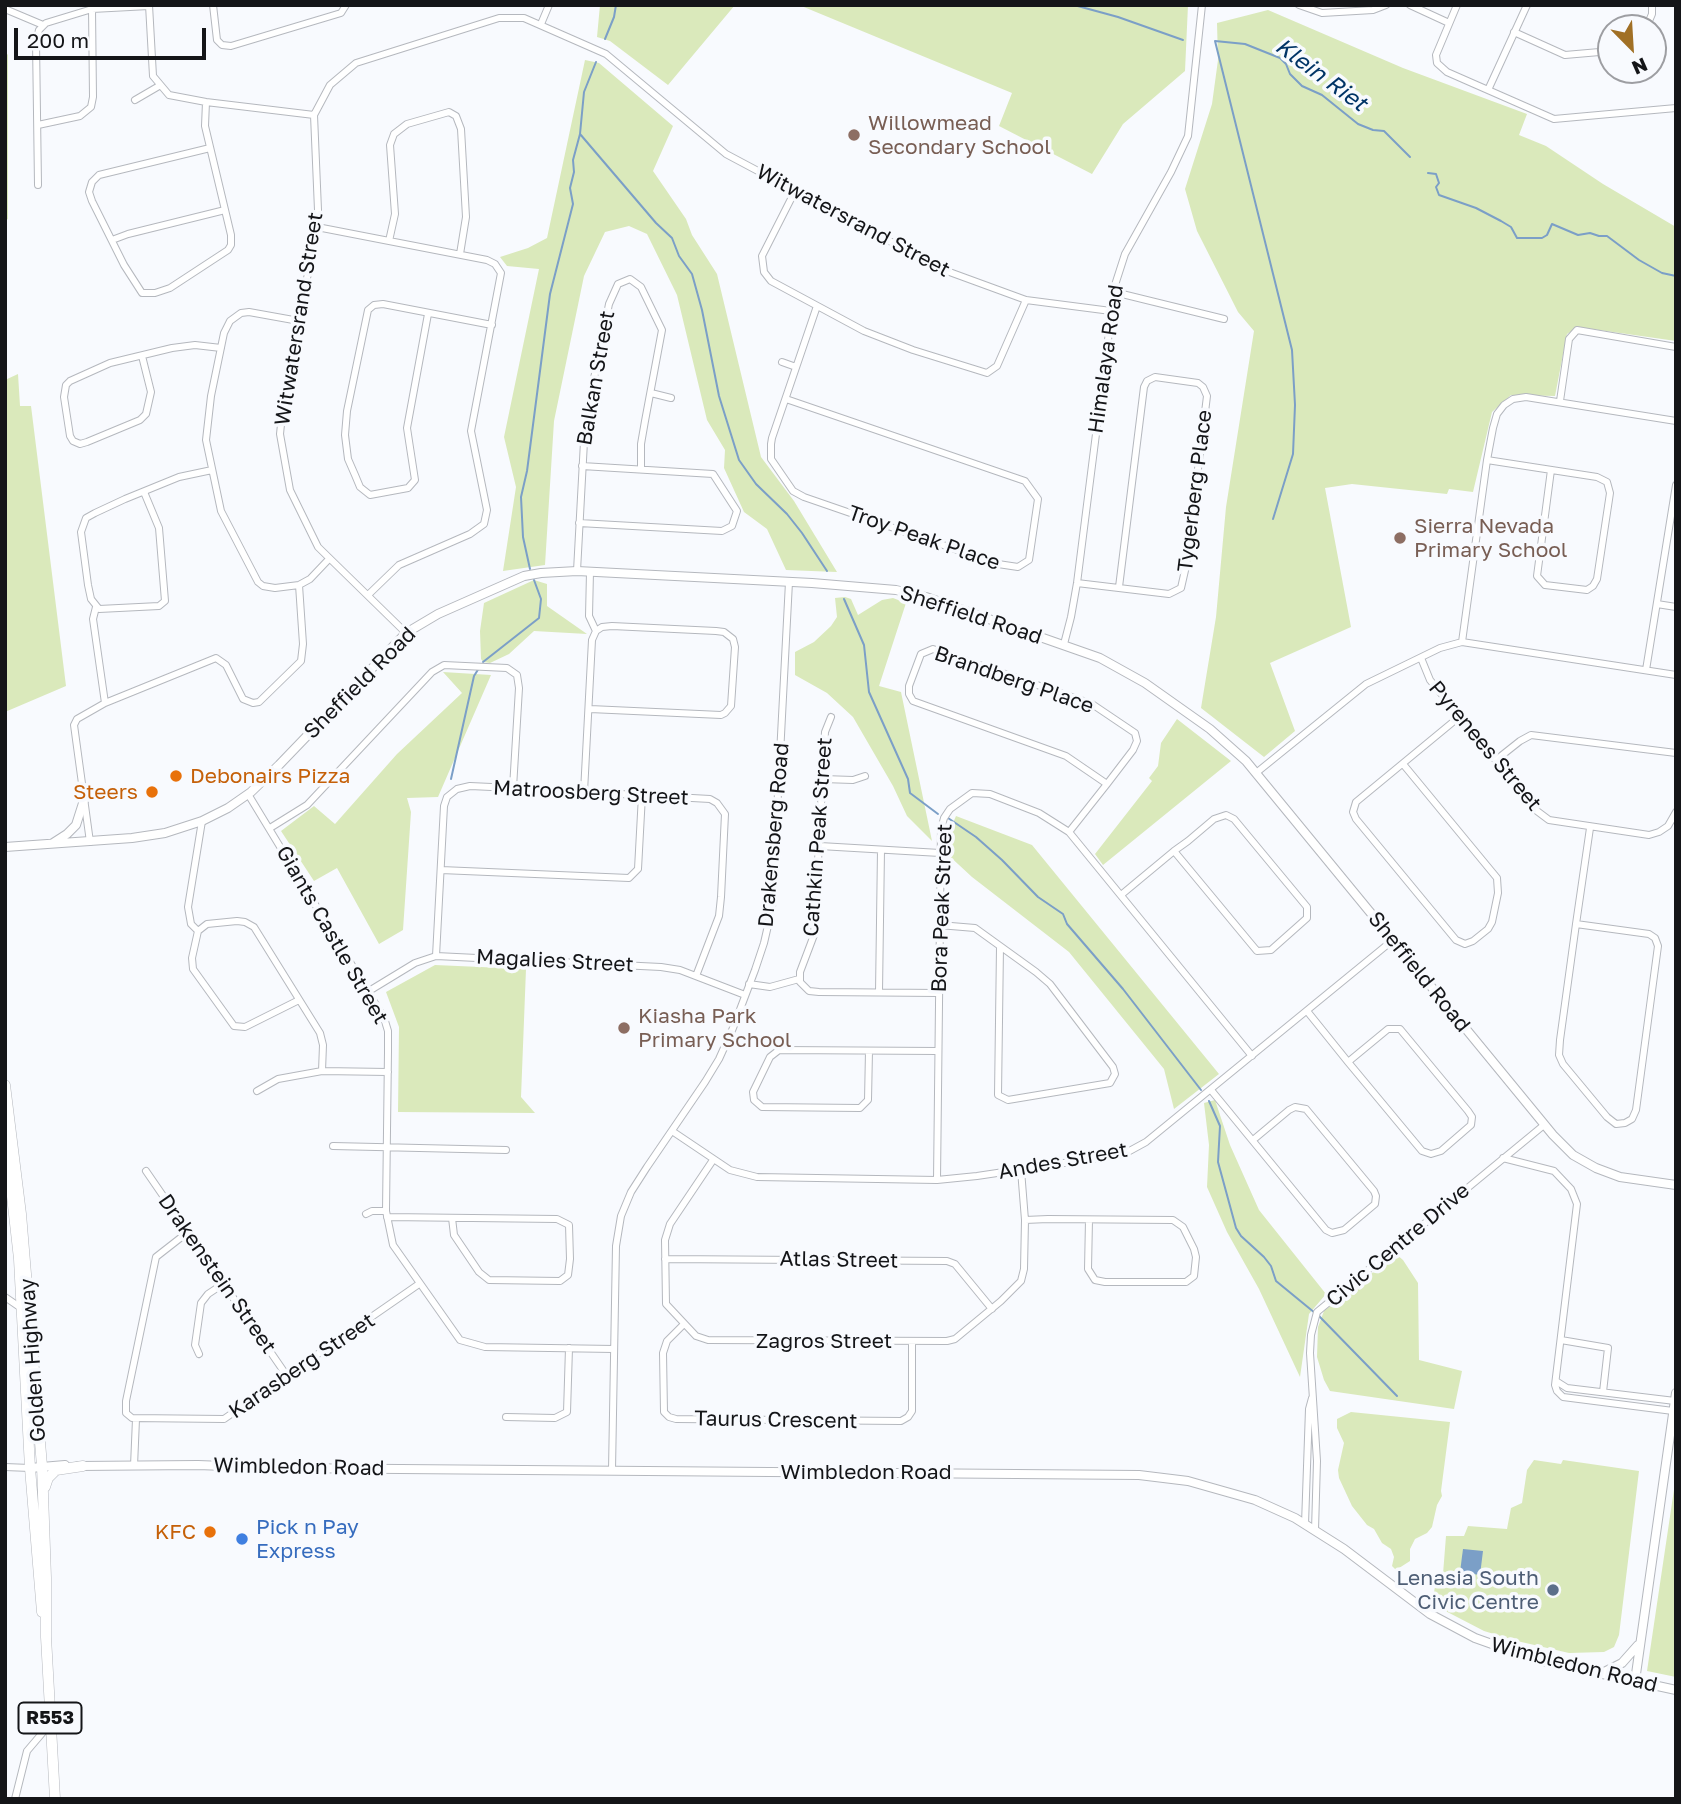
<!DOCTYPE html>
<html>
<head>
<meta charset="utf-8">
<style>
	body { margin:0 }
	#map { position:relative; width:1681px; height:1804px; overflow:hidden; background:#f8fafe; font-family:"Golos Text",sans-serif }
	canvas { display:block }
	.frame { position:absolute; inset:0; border:7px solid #141518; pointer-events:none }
	.north { position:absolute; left:1597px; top:14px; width:70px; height:70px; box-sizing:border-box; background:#f8fafe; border:2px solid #9d9ea2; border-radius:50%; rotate:156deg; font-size:19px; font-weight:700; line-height:28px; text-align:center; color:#141518 }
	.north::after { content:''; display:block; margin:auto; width:24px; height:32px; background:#a17025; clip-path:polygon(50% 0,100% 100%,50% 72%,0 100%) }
	.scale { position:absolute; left:14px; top:28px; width:192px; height:32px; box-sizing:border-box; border:4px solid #141518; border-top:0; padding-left:9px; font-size:21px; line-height:24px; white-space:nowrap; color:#141518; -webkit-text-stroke:5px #f8fafe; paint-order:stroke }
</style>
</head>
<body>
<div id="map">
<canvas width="1681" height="1804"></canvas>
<div class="frame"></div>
<div class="north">N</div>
<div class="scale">200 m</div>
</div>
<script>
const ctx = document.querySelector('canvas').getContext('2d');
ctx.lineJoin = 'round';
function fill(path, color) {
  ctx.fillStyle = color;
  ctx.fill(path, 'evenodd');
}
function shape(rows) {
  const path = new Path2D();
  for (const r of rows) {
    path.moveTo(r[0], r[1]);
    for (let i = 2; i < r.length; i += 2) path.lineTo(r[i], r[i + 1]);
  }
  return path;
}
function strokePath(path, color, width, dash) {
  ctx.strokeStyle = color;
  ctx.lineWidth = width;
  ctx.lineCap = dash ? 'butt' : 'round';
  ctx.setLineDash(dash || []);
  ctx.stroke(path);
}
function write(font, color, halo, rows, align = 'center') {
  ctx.font = font + ' "Golos Text",sans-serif';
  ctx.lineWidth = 7;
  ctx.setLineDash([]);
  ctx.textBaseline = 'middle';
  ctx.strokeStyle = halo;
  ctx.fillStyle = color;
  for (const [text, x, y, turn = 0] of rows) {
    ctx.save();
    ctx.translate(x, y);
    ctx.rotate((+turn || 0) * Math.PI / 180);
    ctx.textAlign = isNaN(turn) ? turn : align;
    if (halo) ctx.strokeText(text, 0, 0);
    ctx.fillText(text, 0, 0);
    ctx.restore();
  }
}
fill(shape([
	[600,5,735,5,668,85,610,41,597,37],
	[799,5,1188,5,1185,71,1123,124,1092,174,999,126,1012,93],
	[1268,10,1403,68,1527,114,1519,135,1546,146,1603,184,1676,227,1676,341,1578,327,1567,334,1555,396,1511,395,1492,412,1473,492,1449,489,1447,494,1352,484,1325,488,1351,627,1270,663,1295,731,1264,757,1201,708,1216,617,1226,507,1254,331,1238,312,1197,231,1185,189,1212,104,1218,60,1217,23],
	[5,51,8,55,8,219,5,221],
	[585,60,599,63,673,126,653,171,686,219,692,235,717,274,761,457,794,501,837,572,786,570,767,529,744,512,724,468,725,450,707,420,677,295,647,234,629,226,605,232,584,276,554,421,545,565,503,571,516,487,504,437,539,269,507,266,500,257,528,248,547,238],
	[18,374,20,406,31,406,66,686,5,712,5,380],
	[534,580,547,584,547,606,587,634,534,631,509,654,490,663,483,662,481,659,480,631,484,603],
	[845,597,851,599,858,615,882,600,893,598,906,603,879,686,901,692,932,841,907,816,893,786,853,717,827,693,795,675,795,652,814,642,831,626,837,617,835,598],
	[443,672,491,675,438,797,407,798,411,812,403,930,379,944,337,868,314,881,281,831,314,806,335,824,397,754,462,693],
	[1177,719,1231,761,1103,865,1095,854,1152,781,1149,778,1158,766,1161,743],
	[956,816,1032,845,1219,1074,1174,1109,1164,1069,1069,952,972,877,945,852,950,830],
	[435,965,526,969,521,1097,535,1113,398,1112,399,1027,386,992],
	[1215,1100,1230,1145,1259,1210,1326,1294,1309,1314,1300,1377,1259,1289,1227,1232,1207,1187,1209,1145,1204,1103],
	[1396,1254,1403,1260,1418,1283,1419,1360,1462,1371,1454,1409,1330,1391,1324,1380,1317,1357,1318,1327,1324,1311],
	[1351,1412,1450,1422,1441,1491,1442,1496,1437,1505,1432,1527,1427,1533,1415,1539,1410,1549,1410,1561,1396,1570,1392,1566,1394,1557,1391,1549,1382,1543,1374,1529,1367,1525,1352,1506,1339,1478,1338,1470,1344,1443,1337,1428,1337,1419],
	[1534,1460,1561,1464,1563,1460,1639,1471,1619,1635,1614,1647,1604,1652,1569,1653,1517,1641,1484,1631,1432,1604,1437,1575,1443,1574,1446,1536,1464,1536,1468,1526,1507,1529,1511,1508,1522,1503,1527,1470],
	[1676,1476,1676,1677,1647,1671]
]), '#dae9bb');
fill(shape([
	[1463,1549,1483,1551,1480,1575,1460,1572]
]), '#7b9fc7');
strokePath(shape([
	[1074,5,1118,17,1183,40],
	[605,39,614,17,616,5],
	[596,62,584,92,580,134,656,223,672,238,679,256,692,274,702,310,719,396,739,460,756,484,787,514,802,533,827,571],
	[1428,173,1436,174,1439,183,1436,187,1439,195,1476,208,1501,221,1511,227,1517,238,1542,238,1547,235,1552,224,1578,235,1590,233,1599,236,1607,236,1639,260,1662,273,1676,276],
	[1273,519,1293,454,1295,405,1292,350,1215,41,1245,44,1280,58,1286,64,1290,74,1302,86,1322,95,1358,124,1373,130,1384,131,1410,157],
	[530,569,523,537,521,497,527,471,550,294,573,204,570,188,574,172,573,160,580,134],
	[844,599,864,645,869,692,908,779,910,793,938,814],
	[483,662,539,618,541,599,534,580],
	[451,779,474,676,479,668],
	[948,818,976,837,1002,860,1038,897,1063,914,1067,924,1123,989,1201,1090],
	[1209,1101,1220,1126,1218,1162,1236,1228,1241,1236,1264,1257,1271,1266,1276,1281,1315,1313],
	[1319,1316,1397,1396]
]), '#7b9fc7', 2);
const minor = shape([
	[149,5,153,76,169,95,206,102,314,115],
	[213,5,217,40,222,45,231,46,341,13,346,5],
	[1299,5,1322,13,1373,10,1386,5],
	[1410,5,1449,23],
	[1457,5,1436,55,1437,63,1447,72,1554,119,1676,108],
	[5,9,43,25],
	[541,24,549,5],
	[1646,28,1652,14,1652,5],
	[1514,32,1565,55,1611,51],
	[1488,90,1527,5],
	[135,100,159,86],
	[206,102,205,126,231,235,231,245,228,250,170,288,155,293,142,293,124,265,92,201,89,192,92,182,99,175,210,148],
	[38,125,80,116,91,107,93,97,92,9],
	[38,185,36,42,39,30,46,23,92,9,149,6],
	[795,191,762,256,764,272,771,281,864,331,913,350,987,373,997,366,1026,300],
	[317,227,487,260,495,264,501,273,471,431,487,510,484,524,470,534,399,565,368,595],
	[112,240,128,234,225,210],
	[389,241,395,214,390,145,394,134,407,124,449,112,456,116,461,129,466,217,460,254],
	[1114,292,1224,319],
	[428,314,407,428,415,480,408,488,370,495,360,487,355,475,348,459,345,435,347,411,368,310,374,305,383,304,492,325],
	[299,321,249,312,241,313,230,321,224,333,211,396,206,440,221,511,258,582,263,586,275,588,299,585,310,579,329,559],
	[142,356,151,392,146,414,140,420,87,442,80,444,73,441,70,436,64,397,66,385,70,381,110,363,172,348,195,345,221,348],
	[782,362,796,367],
	[651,393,671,398],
	[786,399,1025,481,1038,499,1029,560,1018,567,998,564,804,497,793,491,771,459,771,444,772,438,817,306],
	[1560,401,1569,339,1577,330,1676,347],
	[1487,460,1597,477,1607,482,1610,493,1597,579,1593,586,1587,590,1545,585,1537,576,1551,470],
	[144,492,159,528,165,601,159,606,99,609,91,599,88,585,81,532,86,518,95,513,125,499,179,477,212,470],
	[579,523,722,531,732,526,737,511,713,474,582,466],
	[577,571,585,423,609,304,618,284,630,279,641,287,662,330,645,421,641,444,641,468],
	[590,572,589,616,596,631],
	[1077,583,1169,594,1181,588,1186,566,1207,396,1203,387,1198,383,1155,377,1147,381,1144,387,1119,587],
	[1657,604,1676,607],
	[96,607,93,619,105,703],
	[406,633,318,547,290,490,280,434,284,396,317,227,318,210,314,115,330,85,356,63,499,18,524,18,606,54,726,154,944,270,1026,300,1111,311],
	[1462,642,1487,460,1493,428,1497,414,1504,405,1513,399,1526,397,1676,421],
	[1064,644,1071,617,1077,583,1115,285,1125,254,1171,172,1188,136,1202,5],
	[1421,658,1430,680,1537,811,1549,820,1649,835,1659,832,1668,826,1676,812],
	[1646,670,1676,485],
	[831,717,825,732,814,935,800,972,800,982,809,991,819,992,939,993],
	[1496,760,1520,741,1531,735,1676,753],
	[1403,764,1497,878,1498,893,1492,922,1488,929,1473,941,1465,944,1456,940,1356,819,1353,812,1356,802,1459,717],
	[1256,773,1366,684,1440,648,1462,642,1676,675],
	[823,779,853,780,865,776],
	[584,792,592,640,596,631,602,627,612,626,716,631,724,632,733,639,735,647,731,706,725,713,721,715,590,709],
	[248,794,384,1018,388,1031,388,1051,386,1211,393,1245,460,1340,485,1347,614,1349],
	[270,828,307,805,432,672,444,665,507,668,517,675,519,688,513,788],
	[1069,832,1107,784,1133,750,1137,741,1135,733,1092,704,933,649,921,654,909,686,909,694,913,701,1066,756,1107,784],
	[90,842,74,725,77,719,105,703,216,658,226,665,243,699,253,703,259,702,301,661,303,644,299,585],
	[820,846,940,853],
	[441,870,629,878,638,869,642,795],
	[1121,895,1174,851,1188,841,1214,819,1226,815,1234,819,1307,907,1307,918,1271,950,1257,951,1174,851],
	[1576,924,1649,934,1655,938,1658,946,1636,1110,1632,1119,1625,1123,1616,1124,1607,1117,1563,1064,1559,1055,1560,1040,1576,924,1590,828],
	[939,925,975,928,1036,972,1050,984,1113,1067,1115,1074,1110,1083,1008,1100,998,1095,1000,947],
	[198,931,191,924,188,907,202,821],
	[436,956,444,806,447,797,457,789,470,786,513,788,710,799,717,803,725,814,721,897,719,916,696,976],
	[749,984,770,987,799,979],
	[369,991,415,963,436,956,661,967,680,970,745,995],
	[879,992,881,850],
	[299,1000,245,1027,234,1026,193,969,192,958,198,931,207,924,237,921,245,922,254,927,320,1033,323,1045,322,1071],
	[1307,1011,1348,1062,1422,1151,1431,1154,1441,1151,1471,1125,1472,1117,1468,1111,1400,1029,1388,1029,1348,1062],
	[869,1051,868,1100,860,1108,762,1107,754,1100,753,1092,770,1057,779,1050,938,1051],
	[1211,1090,1326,1230,1332,1233,1344,1230,1375,1204,1376,1196,1374,1191,1306,1109,1295,1107,1289,1110,1253,1140],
	[257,1091,278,1079,322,1071,388,1072],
	[672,1131,730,1170,757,1177,937,1180,977,1176,1124,1154,1146,1142,1393,940],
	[333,1146,506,1150],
	[1503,1158,1554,1171,1571,1189,1577,1204,1555,1385,1557,1391,1563,1397,1673,1411],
	[713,1160,670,1224,665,1240,666,1304,696,1336,708,1340,947,1341,955,1339,1001,1301,1021,1281,1024,1269,1025,1220,1021,1170],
	[146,1171,287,1376],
	[937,1180,941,829,944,818,950,809,972,793,990,794,1039,813,1069,832,1252,1056],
	[366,1214,372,1211,386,1211],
	[387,1217,557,1219,569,1225,570,1259,568,1275,560,1281,489,1280,479,1272,454,1235,452,1218],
	[1025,1220,1048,1219,1173,1220,1183,1227,1194,1249,1196,1257,1194,1276,1186,1282,1105,1282,1095,1280,1088,1269,1089,1220],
	[188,1232,156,1257,126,1401,126,1413,132,1418,224,1419,419,1284],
	[665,1259,947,1261,955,1264,992,1309],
	[5,1297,21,1308],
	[684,1324,667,1341,663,1353,664,1412,669,1417,676,1419,901,1421,908,1417,912,1411,912,1341],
	[1561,1340,1608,1348,1603,1392],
	[199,1354,195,1345,201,1303,208,1294,223,1284],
	[1556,1381,1567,1388,1675,1401],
	[506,1417,555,1418,567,1412,569,1348],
	[134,1466,136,1419],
	[5,1467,30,1468],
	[612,1470,616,1246,621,1216,631,1192,647,1167,705,1082,719,1059,733,1028,755,970,764,943,772,908,789,582],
	[1305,1524,1309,1409,1312,1398],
	[1315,1530,1317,1461,1310,1353,1311,1335,1317,1312,1544,1125],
	[15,1799,27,1751,50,1724]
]);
const tertiary = shape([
	[53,843,67,834,76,825,84,800],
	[5,847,132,838,165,833,202,821,228,808,251,792,279,765,406,633,438,614,524,576,541,573,577,571,812,583,896,590,926,597,1100,658,1145,683,1210,729,1246,761,1553,1135,1573,1155,1596,1168,1620,1177,1676,1185],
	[78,1466,198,1465,277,1468,1139,1475,1188,1481,1255,1500,1295,1518,1344,1549,1430,1614,1475,1638,1534,1659,1676,1690],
	[30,1468,65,1465],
	[1600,1674,1622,1663,1638,1645],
	[1635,1681,1676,1393]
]);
const primary = shape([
	[5,1085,21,1214,42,1466,46,1578,46,1637,55,1799],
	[5,1134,19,1259,30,1468,42,1612],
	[45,1487,48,1478,56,1470,83,1466]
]);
strokePath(minor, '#b5b8be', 8);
strokePath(tertiary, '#b5b8be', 10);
strokePath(primary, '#b5b8be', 11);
strokePath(minor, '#fff', 6);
strokePath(tertiary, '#fff', 8);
strokePath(primary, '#fff', 10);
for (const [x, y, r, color] of [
	[854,135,7,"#8d6e63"],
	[1400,538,7,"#8d6e63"],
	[176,776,7,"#e8710a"],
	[152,792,7,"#e8710a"],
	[624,1028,7,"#8d6e63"],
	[210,1532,7,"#e8710a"],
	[242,1539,7,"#3f7fe0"],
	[1553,1590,7,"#5c6f8a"]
]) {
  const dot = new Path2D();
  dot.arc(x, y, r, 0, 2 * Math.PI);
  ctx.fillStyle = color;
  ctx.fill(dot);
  strokePath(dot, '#f8fafe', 2.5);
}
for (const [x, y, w] of [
	[50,1718,63]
]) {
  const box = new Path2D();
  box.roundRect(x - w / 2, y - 15.5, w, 31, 5);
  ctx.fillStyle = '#f8fafe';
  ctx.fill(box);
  strokePath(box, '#141518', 2);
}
write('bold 19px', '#141518', null, [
	["R553",50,1718]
]);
write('21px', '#785e54', '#f8fafe', [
	["Willowmead",868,123],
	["Secondary School",868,147],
	["Sierra Nevada",1414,526],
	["Primary School",1414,550],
	["Kiasha Park",638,1016],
	["Primary School",638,1040]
], 'left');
write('21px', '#141518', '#f8fafe', [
	["Witwatersrand Street",853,221,28],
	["Witwatersrand Street",299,319,-81],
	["Himalaya Road",1106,359,-82],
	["Balkan Street",596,378,-80],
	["Tygerberg Place",1195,491,-83],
	["Troy Peak Place",924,538,19],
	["Sheffield Road",971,615,18],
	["Brandberg Place",1014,680,19],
	["Sheffield Road",360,683,-45],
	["Pyrenees Street",1485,746,50],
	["Matroosberg Street",591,793,3],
	["Drakensberg Road",774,835,-85],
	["Cathkin Peak Street",818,837,-86],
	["Bora Peak Street",942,908,-88],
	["Giants Castle Street",332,935,60],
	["Magalies Street",555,961,3],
	["Sheffield Road",1419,972,51],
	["Andes Street",1063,1161,-10],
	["Civic Centre Drive",1398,1245,-40],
	["Atlas Street",839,1260,1],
	["Drakenstein Street",217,1274,55],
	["Zagros Street",824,1341],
	["Golden Highway",33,1360,-94],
	["Karasberg Street",302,1366,-34],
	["Taurus Crescent",776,1420,1],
	["Wimbledon Road",299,1467,1],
	["Wimbledon Road",866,1472],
	["Wimbledon Road",1574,1665,14]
]);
write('21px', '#c56008', '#f8fafe', [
	["Debonairs Pizza",190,776,"left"],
	["Steers",138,792],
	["KFC",196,1532]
], 'right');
write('21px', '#366cbe', '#f8fafe', [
	["Pick n Pay",256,1527],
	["Express",256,1551]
], 'left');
write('21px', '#4e5e75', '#f8fafe', [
	["Lenasia South",1539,1578],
	["Civic Centre",1539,1602]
], 'right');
write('italic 23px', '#003466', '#f8fafe', [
	["Klein Riet",1321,75,36]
]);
</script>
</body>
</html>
